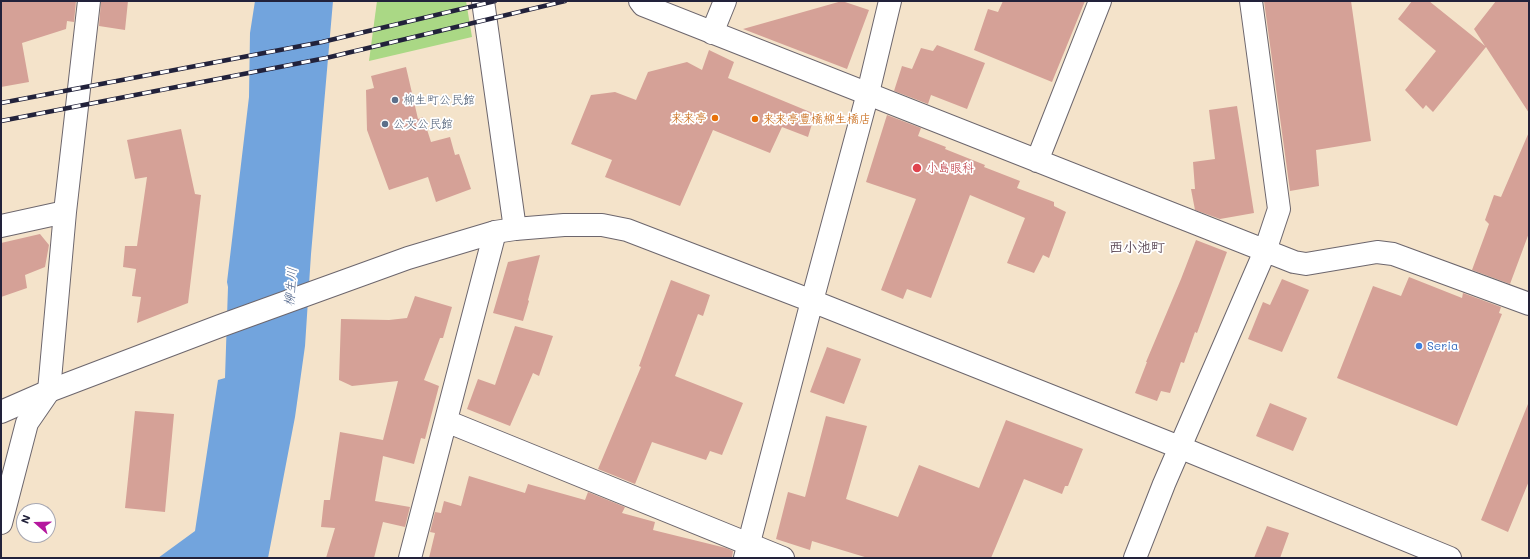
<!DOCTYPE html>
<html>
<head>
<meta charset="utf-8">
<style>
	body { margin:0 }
	#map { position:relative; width:1530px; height:559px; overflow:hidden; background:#f4e3ca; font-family:Mali,sans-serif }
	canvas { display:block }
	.frame { position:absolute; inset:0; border:2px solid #22223b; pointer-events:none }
	.north { position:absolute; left:16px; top:503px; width:40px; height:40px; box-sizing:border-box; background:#fff; border:1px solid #a7a7b1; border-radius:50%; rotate:290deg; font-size:11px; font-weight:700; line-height:16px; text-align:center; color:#22223b }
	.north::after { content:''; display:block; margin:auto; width:14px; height:18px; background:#b5179e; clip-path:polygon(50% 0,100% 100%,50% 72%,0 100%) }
</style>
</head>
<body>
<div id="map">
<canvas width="1530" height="559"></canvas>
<div class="frame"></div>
<div class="north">N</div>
</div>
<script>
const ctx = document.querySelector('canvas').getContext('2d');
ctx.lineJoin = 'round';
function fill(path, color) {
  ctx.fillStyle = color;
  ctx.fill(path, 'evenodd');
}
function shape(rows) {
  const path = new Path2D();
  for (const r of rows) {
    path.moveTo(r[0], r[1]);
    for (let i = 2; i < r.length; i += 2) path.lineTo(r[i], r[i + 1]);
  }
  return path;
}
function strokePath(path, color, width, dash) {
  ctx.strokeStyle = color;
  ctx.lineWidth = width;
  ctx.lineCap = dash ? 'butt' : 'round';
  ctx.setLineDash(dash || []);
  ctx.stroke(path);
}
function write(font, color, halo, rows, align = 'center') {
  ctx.font = font + ' Mali,"Klee One",sans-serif';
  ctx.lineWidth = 3.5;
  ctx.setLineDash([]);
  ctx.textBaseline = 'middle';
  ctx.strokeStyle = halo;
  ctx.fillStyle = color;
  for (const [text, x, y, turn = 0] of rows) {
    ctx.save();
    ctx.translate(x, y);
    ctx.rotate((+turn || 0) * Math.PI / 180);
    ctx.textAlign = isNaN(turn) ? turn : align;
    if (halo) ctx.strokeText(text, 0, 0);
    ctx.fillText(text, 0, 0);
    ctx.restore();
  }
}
fill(shape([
	[377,1,466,1,472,37,369,61]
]), '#aad885');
fill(shape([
	[255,1,333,1,311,254,305,346,295,417,268,558,158,558,195,531,218,380,225,378,228,287,227,282,249,97,250,33]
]), '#72a4dd');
fill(shape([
	[1,1,76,1,74,22,67,21,66,29,22,43,29,82,1,87],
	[101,1,128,1,125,30,99,26],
	[842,1,869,10,847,69,743,29],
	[1003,1,1085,1,1052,82,974,50,988,9,998,12],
	[1264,1,1351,1,1371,141,1316,150,1319,186,1290,191],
	[1412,1,1429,1,1485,46,1474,29,1496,1,1529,1,1529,113,1486,47,1433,112,1426,105,1423,109,1405,90,1436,51,1398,19],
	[937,45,985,63,967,109,931,95,928,104,894,91,902,66,912,69,921,48,933,51],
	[709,50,734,62,728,78,815,114,808,137,782,127,770,153,713,130,680,206,605,177,612,160,571,144,591,95,615,92,636,100,648,72,687,62,702,70],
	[406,67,418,119,423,117,431,142,450,137,455,155,459,154,471,189,436,202,428,177,389,190,367,130,366,90,374,88,371,76],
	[1237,106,1254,213,1220,219,1195,210,1191,189,1195,189,1193,162,1215,159,1209,110],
	[887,115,921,128,918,136,946,147,945,149,985,165,984,167,1020,181,1017,188,1054,202,1054,206,1066,212,1049,258,1043,255,1034,273,1007,263,1025,218,970,195,931,298,907,289,903,299,881,290,916,199,866,182],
	[181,129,195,194,201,195,188,303,137,323,141,297,132,296,136,269,123,267,125,246,137,246,147,177,135,179,127,140],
	[1529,132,1529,233,1510,284,1472,270,1489,224,1485,220,1494,195,1501,197],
	[40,234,49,245,45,267,25,275,27,288,1,297,1,243],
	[1196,240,1227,252,1197,333,1195,332,1184,363,1181,362,1170,393,1161,391,1157,401,1135,393,1147,362,1146,362,1181,279],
	[540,255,528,300,529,301,523,321,493,313,508,262],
	[1409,277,1462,298,1463,293,1501,307,1499,313,1502,314,1457,426,1337,378,1373,286,1401,296],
	[1282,279,1309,290,1282,352,1248,339,1263,302,1270,305],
	[671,280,710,295,703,316,698,314,675,376,743,403,722,455,710,451,706,460,652,442,635,484,598,469,641,367,639,366],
	[415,296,452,307,443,338,440,338,424,380,439,386,425,439,421,438,414,464,383,456,375,501,410,507,405,527,383,522,374,558,326,558,335,528,321,527,324,500,330,500,340,432,383,440,398,381,352,386,339,380,341,319,389,320,407,318],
	[515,326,553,336,539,376,533,373,510,426,467,409,478,379,495,385],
	[827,347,861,359,844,404,810,392],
	[1270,403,1307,418,1293,451,1256,436],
	[1528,404,1529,481,1508,532,1481,520],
	[135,411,174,414,165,512,125,508],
	[826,416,867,426,846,499,898,517,919,465,979,488,1006,420,1083,449,1068,486,1065,486,1062,494,1024,479,991,558,868,558,812,541,810,550,776,539,788,492,805,497],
	[469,476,525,493,528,484,585,500,588,492,625,507,622,513,655,522,653,530,726,548,733,551,732,558,429,558,435,533,430,532,435,512,441,513,444,501,461,506],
	[1267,526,1289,533,1280,558,1254,558]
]), '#d5a197');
const street = shape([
	[483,1,515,229],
	[640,1,643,5,1294,262,1306,264,1377,252,1393,254,1529,304],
	[712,33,725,1],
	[1037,161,1100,1],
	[1,226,65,212],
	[446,421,783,558],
	[1,523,27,423,49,391,65,212,89,1],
	[410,558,495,232],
	[1135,558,1164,484,1265,251,1279,209,1251,1]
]);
const secondary = shape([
	[1,412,49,391,220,326,408,258,495,232,515,229,564,225,602,225,627,230,812,301,1179,447,1450,558],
	[745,558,812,301,868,93,890,1]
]);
strokePath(street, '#6c666d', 24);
strokePath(secondary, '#6c666d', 24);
strokePath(street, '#fff', 22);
strokePath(secondary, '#fff', 22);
const rail = shape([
	[1,103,322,42,495,1],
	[1,121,326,58,565,1]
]);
strokePath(rail, '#22223b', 4.5);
strokePath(rail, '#fff', 3, [9]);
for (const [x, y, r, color] of [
	[395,100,4,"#5c6f8a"],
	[715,118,4,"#e8710a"],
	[755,119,4,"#e8710a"],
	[385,124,4,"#5c6f8a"],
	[917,168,5,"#e0444e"],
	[1419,346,4,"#3f7fe0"]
]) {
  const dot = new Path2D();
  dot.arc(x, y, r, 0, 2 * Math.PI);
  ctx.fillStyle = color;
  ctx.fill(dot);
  strokePath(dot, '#fff', 1.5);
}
write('12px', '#4e5e75', '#fff', [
	["柳生町公民館",403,100],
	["公文公民館",393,124]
], 'left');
write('12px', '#c56008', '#fff', [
	["来来亭",707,118],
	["来来亭豊橋柳生橋店",763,119,"left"]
], 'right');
write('12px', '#be3a42', '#fff', [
	["小島眼科",926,168]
], 'left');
write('12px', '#366cbe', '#fff', [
	["Seria",1427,346]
], 'left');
write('italic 13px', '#465c84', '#fff', [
	["柳生川",291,287,-85]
]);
write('bold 14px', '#614e5b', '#fff', [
	["西小池町",1137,248]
]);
</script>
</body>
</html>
